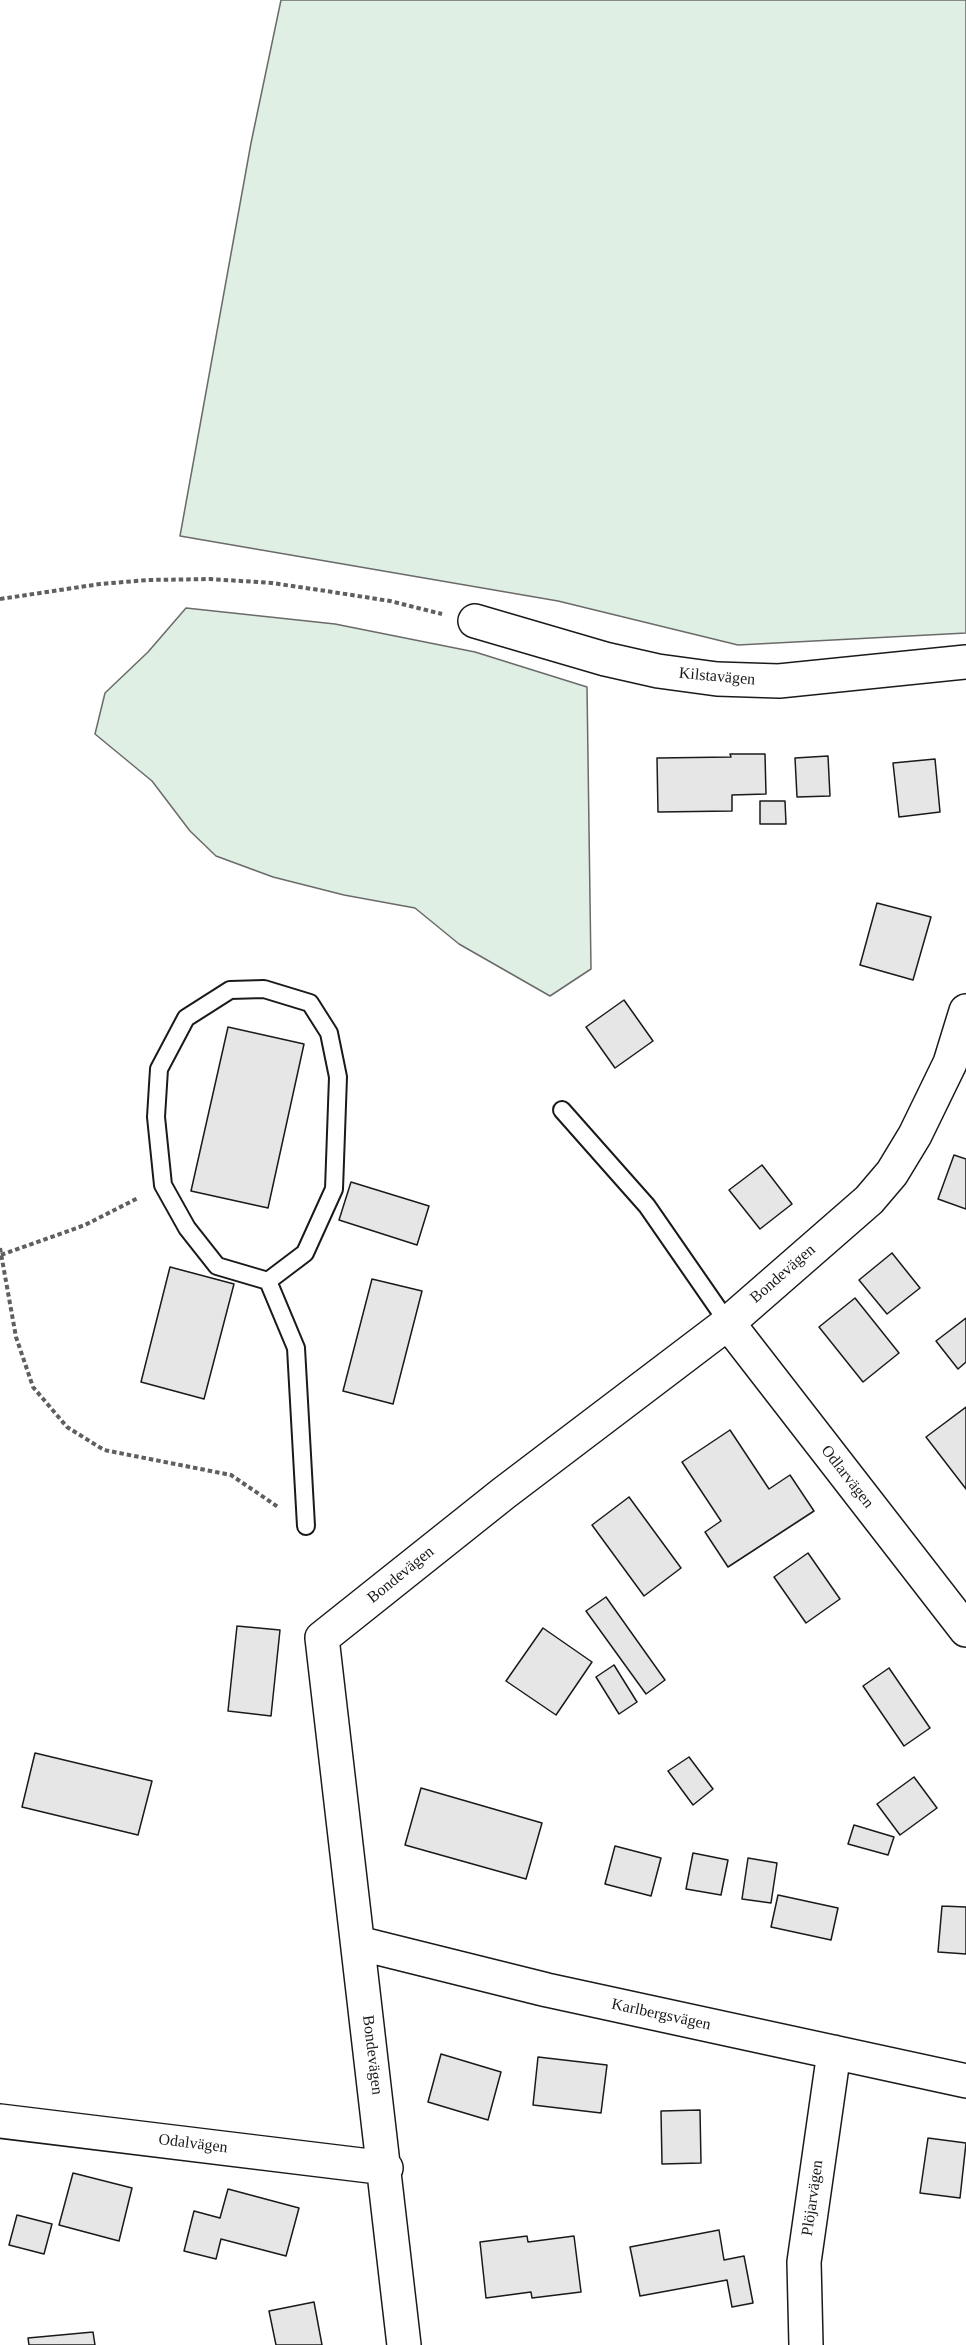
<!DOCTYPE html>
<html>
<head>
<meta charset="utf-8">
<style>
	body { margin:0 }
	canvas { display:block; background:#fff }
</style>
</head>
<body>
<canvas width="966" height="2345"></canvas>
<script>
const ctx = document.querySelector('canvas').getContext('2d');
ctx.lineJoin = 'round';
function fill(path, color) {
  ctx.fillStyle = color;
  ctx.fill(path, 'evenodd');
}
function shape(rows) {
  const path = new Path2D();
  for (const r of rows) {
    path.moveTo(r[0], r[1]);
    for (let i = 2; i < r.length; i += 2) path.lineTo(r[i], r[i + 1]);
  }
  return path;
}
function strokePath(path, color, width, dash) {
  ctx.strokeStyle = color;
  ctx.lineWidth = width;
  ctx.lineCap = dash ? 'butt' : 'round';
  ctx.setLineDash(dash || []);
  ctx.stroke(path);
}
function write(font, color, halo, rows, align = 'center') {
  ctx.font = font + ' "Times New Roman",serif';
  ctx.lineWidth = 4.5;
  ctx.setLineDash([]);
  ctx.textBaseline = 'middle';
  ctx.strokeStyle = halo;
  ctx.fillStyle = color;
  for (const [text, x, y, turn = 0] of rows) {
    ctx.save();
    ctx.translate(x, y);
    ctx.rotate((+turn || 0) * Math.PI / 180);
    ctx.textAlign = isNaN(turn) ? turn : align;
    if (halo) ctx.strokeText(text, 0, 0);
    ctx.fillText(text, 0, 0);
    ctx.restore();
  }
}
const green = shape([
	[281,0,966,0,966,633,738,645,558,601,180,536,251,143,281,0],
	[186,608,335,624,475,652,587,687,591,969,550,996,459,944,415,908,344,895,273,877,216,856,190,831,152,781,95,734,105,693,148,652,186,608]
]);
fill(green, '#e0efe3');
strokePath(green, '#6a6a6a', 1.5);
const building = shape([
	[730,754,765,754,766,794,732,795,732,811,658,812,657,758,731,757,730,754],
	[828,756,830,796,797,797,795,758,828,756],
	[935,759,940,812,899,817,893,763,935,759],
	[760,801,785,801,786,824,760,824,760,801],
	[877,903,931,917,913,980,860,965,877,903],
	[624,1000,653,1041,615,1068,586,1027,624,1000],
	[228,1027,304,1044,268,1208,191,1191,228,1027],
	[954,1155,966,1159,966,1209,938,1199,954,1155],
	[762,1165,792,1204,760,1229,729,1190,762,1165],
	[351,1182,429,1206,417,1245,339,1220,351,1182],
	[892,1253,920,1288,887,1314,859,1280,892,1253],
	[170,1267,234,1284,204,1399,141,1382,170,1267],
	[372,1279,422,1291,393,1404,343,1391,372,1279],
	[855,1298,899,1353,863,1382,819,1327,855,1298],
	[966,1318,966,1362,958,1369,936,1341,966,1318],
	[966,1407,966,1489,926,1437,966,1407],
	[730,1430,769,1489,790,1475,814,1511,728,1567,705,1532,721,1521,682,1462,730,1430],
	[629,1497,681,1568,644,1596,592,1525,629,1497],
	[808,1553,840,1599,806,1623,774,1577,808,1553],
	[606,1597,665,1680,646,1694,586,1611,606,1597],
	[237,1626,280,1630,271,1716,228,1711,237,1626],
	[543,1628,592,1662,556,1715,506,1681,543,1628],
	[614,1665,637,1702,619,1714,596,1677,614,1665],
	[889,1668,930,1728,904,1746,863,1686,889,1668],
	[35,1753,152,1781,138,1835,22,1807,35,1753],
	[689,1757,713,1789,693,1805,668,1771,689,1757],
	[914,1777,937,1808,900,1835,877,1804,914,1777],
	[421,1788,542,1823,526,1879,405,1845,421,1788],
	[854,1825,894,1837,888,1855,848,1844,854,1825],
	[615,1846,661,1858,651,1896,605,1884,615,1846],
	[693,1853,728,1860,721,1895,686,1889,693,1853],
	[748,1858,777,1863,771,1903,742,1899,748,1858],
	[778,1895,838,1908,831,1940,771,1927,778,1895],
	[942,1906,966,1907,966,1954,938,1952,942,1906],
	[441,2054,501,2072,488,2120,428,2102,441,2054],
	[538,2057,607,2065,601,2113,533,2105,538,2057],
	[700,2110,701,2163,662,2164,661,2111,700,2110],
	[928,2138,966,2143,960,2198,920,2193,928,2138],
	[73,2173,132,2188,119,2241,59,2225,73,2173],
	[228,2189,299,2208,286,2256,221,2239,216,2259,184,2251,194,2211,220,2218,228,2189],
	[17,2215,52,2224,44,2254,9,2245,17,2215],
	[719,2230,724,2260,744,2256,753,2303,732,2307,727,2280,640,2296,630,2247,719,2230],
	[527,2236,528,2242,574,2236,581,2292,532,2298,531,2292,486,2298,480,2242,527,2236],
	[314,2302,322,2345,276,2345,269,2311,314,2302],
	[93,2332,95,2345,29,2345,28,2338,93,2332]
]);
fill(building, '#e6e6e6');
strokePath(building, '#1a1a1a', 1.5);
const service = shape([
	[264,989,310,1003,329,1033,338,1077,334,1189,305,1253,268,1281,217,1266,187,1228,163,1185,156,1117,159,1069,186,1018,230,990,264,989],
	[562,1110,647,1206,728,1323],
	[268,1281,296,1348,306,1526]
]);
const minor = shape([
	[475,621,605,659,658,671,717,679,779,681,966,662],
	[728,1323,966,1630],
	[358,1943,547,1990,966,2081],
	[0,2121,386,2168],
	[404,2345,322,1638,504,1493,728,1323,869,1200,892,1173,915,1135,950,1063,966,1011],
	[806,2345,804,2262,834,2052]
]);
strokePath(service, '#1a1a1a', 20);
strokePath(minor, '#1a1a1a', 36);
strokePath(shape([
	[0,599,100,584,148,580,210,579,272,583,326,591,390,601,442,614],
	[0,1248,16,1337,33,1387,67,1427,104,1450,231,1475,278,1507],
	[1,1255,85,1225,138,1198]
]), '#5f5f5f', 4, [4.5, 3]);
strokePath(service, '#fff', 16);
strokePath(minor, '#fff', 33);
write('16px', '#1a1a1a', '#fff', [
	["Kilstavägen",717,677,5],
	["Bondevägen",783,1274,-41],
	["Odlarvägen",847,1477,52],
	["Bondevägen",401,1575,-39],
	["Karlbergsvägen",661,2015,12],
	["Bondevägen",372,2055,83],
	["Odalvägen",193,2144,7],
	["Plöjarvägen",813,2198,-82]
]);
</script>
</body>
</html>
